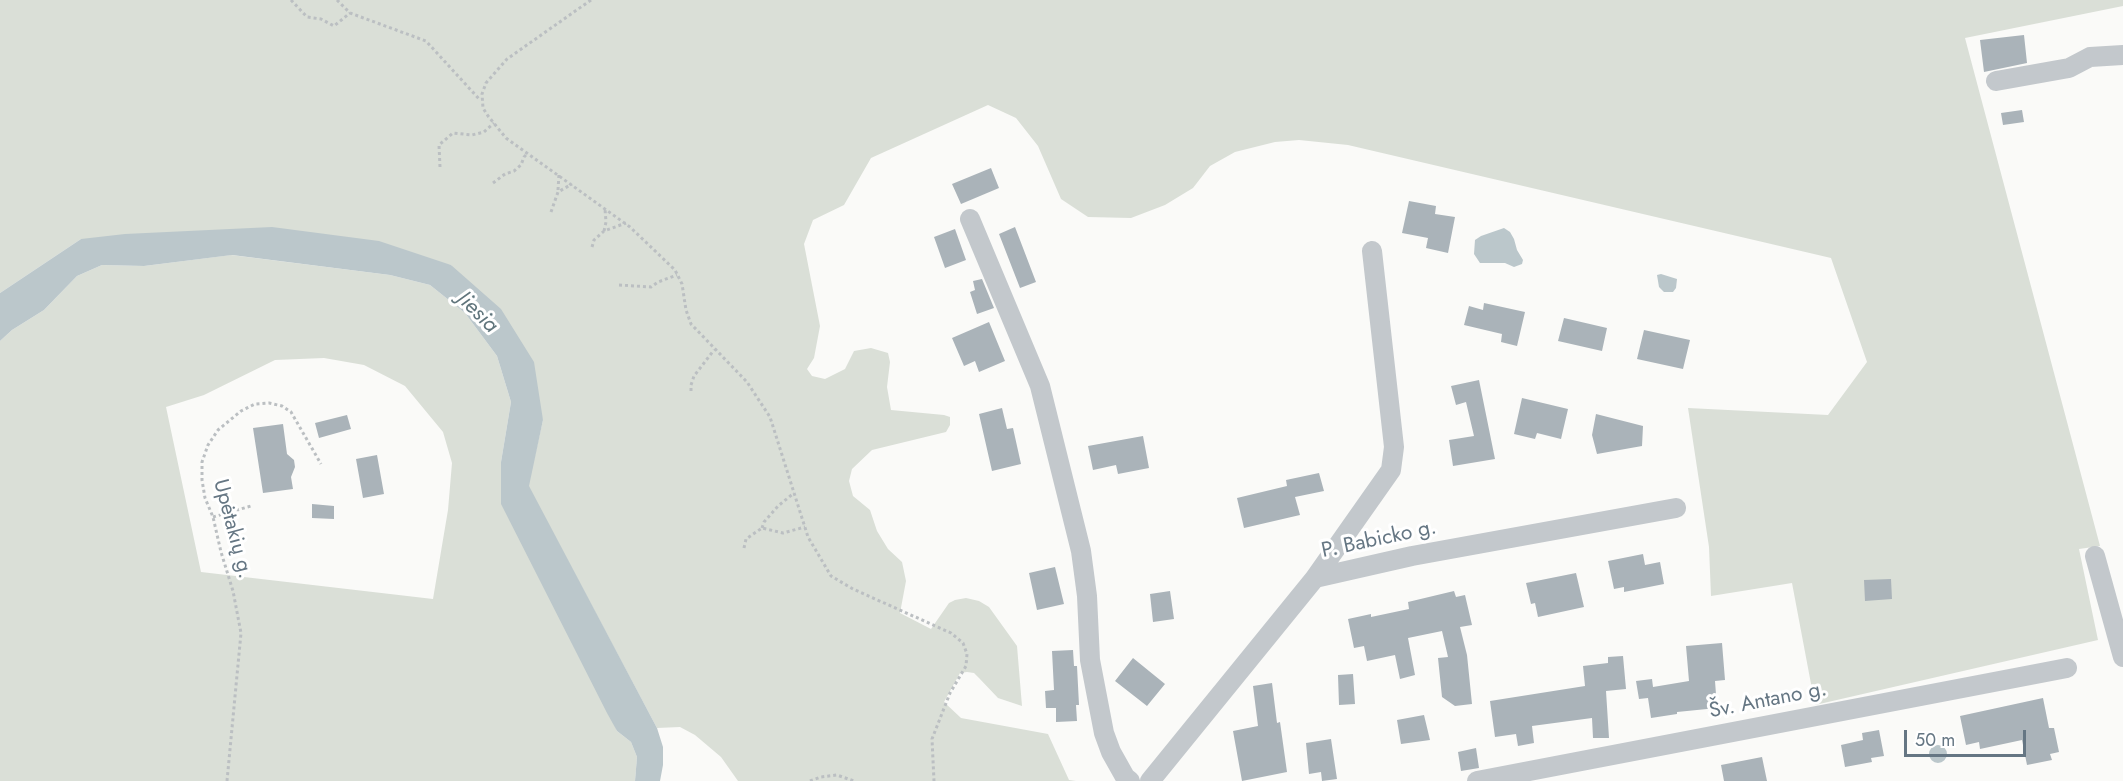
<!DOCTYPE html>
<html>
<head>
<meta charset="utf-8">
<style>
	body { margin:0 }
	#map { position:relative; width:2123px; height:781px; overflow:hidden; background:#fafaf8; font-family:Jost,sans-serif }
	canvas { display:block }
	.scale { position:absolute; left:1904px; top:730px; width:122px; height:27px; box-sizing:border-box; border:3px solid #657683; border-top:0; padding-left:8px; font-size:18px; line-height:21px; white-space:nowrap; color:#657683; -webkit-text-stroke:4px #fff; paint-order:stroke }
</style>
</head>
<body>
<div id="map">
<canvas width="2123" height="781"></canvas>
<div class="scale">50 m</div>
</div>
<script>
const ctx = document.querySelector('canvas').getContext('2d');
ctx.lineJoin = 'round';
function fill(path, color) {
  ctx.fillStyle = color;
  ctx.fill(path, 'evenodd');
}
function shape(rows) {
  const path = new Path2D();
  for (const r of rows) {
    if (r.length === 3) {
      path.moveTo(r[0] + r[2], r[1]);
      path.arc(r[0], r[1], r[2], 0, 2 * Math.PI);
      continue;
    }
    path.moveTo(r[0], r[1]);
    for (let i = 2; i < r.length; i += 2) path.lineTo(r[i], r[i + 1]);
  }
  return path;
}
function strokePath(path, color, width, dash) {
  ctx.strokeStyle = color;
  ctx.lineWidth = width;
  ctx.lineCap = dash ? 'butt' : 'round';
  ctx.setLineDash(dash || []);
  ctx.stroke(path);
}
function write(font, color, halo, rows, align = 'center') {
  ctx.font = font + ' Jost,sans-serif';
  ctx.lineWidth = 6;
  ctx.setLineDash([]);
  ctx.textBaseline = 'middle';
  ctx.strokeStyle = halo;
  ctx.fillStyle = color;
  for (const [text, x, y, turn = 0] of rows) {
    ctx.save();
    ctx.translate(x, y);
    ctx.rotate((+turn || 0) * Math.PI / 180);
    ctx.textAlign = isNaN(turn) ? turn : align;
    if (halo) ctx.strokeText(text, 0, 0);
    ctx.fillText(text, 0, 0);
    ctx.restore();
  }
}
fill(shape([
	[0,0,2123,0,2123,6,1965,38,2100,546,2079,549,2098,640,1815,705,1792,583,1711,596,1709,547,1688,408,1828,415,1867,362,1831,258,1348,145,1299,140,1275,142,1235,152,1210,166,1193,188,1165,205,1131,218,1088,217,1061,199,1038,146,1016,118,988,105,871,158,844,205,813,220,804,244,820,326,814,358,807,369,812,376,825,379,845,369,854,351,871,348,888,353,890,362,887,387,891,410,944,415,950,417,950,425,946,432,872,450,852,469,849,481,853,496,870,510,877,531,888,549,902,562,906,581,900,613,931,629,949,603,955,600,966,598,979,601,989,607,1017,646,1022,706,998,698,979,678,974,673,967,672,960,673,944,702,961,718,1048,734,1069,780,1076,781,738,781,721,757,695,735,680,727,657,728,528,486,543,420,451,265,81,239,0,293],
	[231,255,390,275,430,285,465,313,497,356,511,402,501,462,617,731,631,742,637,757,635,781,0,781,0,341,12,330,44,310,77,276,102,265,144,266],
	[324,358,364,365,405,386,443,432,452,463,448,510,433,599,201,572,166,407,204,395,275,360]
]), '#dadfd7');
fill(shape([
	[272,227,379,241,451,265,501,309,534,362,543,420,529,486,657,728,663,747,663,765,660,781,635,781,637,757,631,742,617,731,607,713,501,504,501,462,511,402,497,356,465,313,430,285,390,275,232,255,144,266,102,265,77,276,44,310,12,330,0,341,0,293,81,239,125,234],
	[1504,228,1510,232,1514,239,1517,250,1523,260,1522,264,1514,267,1505,263,1480,263,1474,254,1475,240,1481,236],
	[1661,274,1677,279,1676,288,1673,292,1664,292,1659,287,1657,275],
	[1938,754,9]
]), '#bbc7cb');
fill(shape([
	[2024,35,2027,63,1984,72,1980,40],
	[2022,110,2024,122,2003,125,2001,113],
	[991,168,999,188,961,204,952,184],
	[1409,201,1436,206,1435,214,1455,217,1448,253,1426,248,1428,238,1402,233],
	[1015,227,1036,282,1020,288,999,234],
	[955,229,966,260,945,268,934,237],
	[982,279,994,308,977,314,970,292,975,290,973,281],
	[1484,303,1525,312,1517,346,1501,342,1502,334,1464,325,1469,306,1483,310],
	[1564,318,1607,328,1602,351,1558,341],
	[989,322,1005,361,979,372,975,361,964,366,952,338],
	[1644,330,1690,340,1683,369,1637,359],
	[1479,380,1495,459,1453,466,1449,440,1474,436,1466,402,1456,405,1451,386],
	[1522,398,1568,409,1561,439,1537,433,1535,439,1514,434],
	[1002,408,1007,429,1013,428,1021,464,992,471,979,414],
	[1596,414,1643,426,1642,446,1597,454,1592,435],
	[347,415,351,429,319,438,315,423],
	[283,424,287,454,294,460,295,467,291,477,293,489,263,493,253,428],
	[1143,436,1149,468,1118,474,1116,465,1093,470,1088,446],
	[377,455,384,494,363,498,356,459],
	[1319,473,1324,491,1295,497,1300,515,1244,528,1237,498,1287,486,1286,480],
	[312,504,334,506,334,519,312,518],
	[1643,554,1645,565,1660,562,1664,584,1624,592,1624,587,1614,589,1608,561],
	[1055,567,1064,604,1037,610,1029,573],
	[1576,573,1584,607,1538,617,1535,603,1531,604,1526,583],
	[1891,579,1892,599,1865,601,1864,580],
	[1170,591,1174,619,1153,622,1150,594],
	[1454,591,1456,597,1465,595,1472,625,1460,627,1467,655,1472,704,1455,706,1442,697,1438,658,1448,657,1442,631,1408,638,1415,675,1400,679,1395,655,1367,661,1364,646,1354,648,1348,619,1371,614,1371,617,1409,609,1408,602],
	[1722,643,1725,680,1715,681,1717,708,1677,712,1677,714,1651,718,1648,698,1639,699,1636,681,1652,679,1653,687,1689,681,1686,646],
	[1073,650,1074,666,1077,666,1079,705,1076,705,1077,721,1056,722,1056,708,1046,708,1045,691,1054,690,1052,651],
	[1623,656,1626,689,1606,691,1609,738,1593,738,1592,718,1532,726,1534,743,1518,746,1516,734,1495,737,1490,701,1585,686,1583,666,1608,663,1608,657],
	[1133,658,1165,684,1147,706,1115,681],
	[1353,674,1355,704,1339,705,1338,675],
	[1272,683,1277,723,1280,722,1287,772,1242,781,1233,731,1258,726,1253,686],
	[2043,698,2049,728,2054,728,2059,752,2050,754,2052,760,2027,765,2022,740,1980,749,1979,742,1966,745,1960,716],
	[1424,715,1430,740,1401,744,1397,720],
	[1879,730,1884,756,1871,758,1872,762,1845,767,1841,745,1863,740,1862,733],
	[1331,739,1337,779,1322,781,1321,772,1309,774,1306,743],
	[1476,748,1479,768,1461,771,1458,752],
	[1762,757,1767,781,1724,781,1721,765]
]), '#aab3b9');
strokePath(shape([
	[291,0,307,17,321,19,334,26,350,13],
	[337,0,350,13,426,41,480,100],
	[591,0,507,59,486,83,482,94,483,108,488,116,506,138,630,227,675,270,682,284,686,310,691,324,747,382,770,417,808,537,831,576,853,589,951,633,963,643,967,654,966,666,950,693,932,739,934,781],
	[440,167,439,145,453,133,472,135,484,132,494,123],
	[493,183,505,174,514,171,521,165,524,157,528,153],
	[558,190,559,174],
	[551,212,558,192,572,184],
	[604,231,606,222,605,209],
	[592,247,594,240,604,231,626,223],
	[619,285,651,287,658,282,677,275],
	[691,391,691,385,694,376,714,350],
	[213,517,251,506],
	[762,528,764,522,778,506,794,493],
	[744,548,746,539,762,528,783,533,805,527],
	[227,781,241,633,233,591,221,552,213,517,205,498,202,480,202,462,208,445,218,430,241,411,255,404,269,403,282,406,291,412,321,464],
	[810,781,821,777,837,775,854,781]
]), '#bbbfc2', 3, [3, 3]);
strokePath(shape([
	[1996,81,2069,68,2090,57,2123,55],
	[970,219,1040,386,1081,551,1087,596,1090,660,1104,733,1111,752,1125,777,1130,781],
	[2095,556,2123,657],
	[1315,578,1391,470,1394,447,1372,251],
	[1150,781,1315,578,1412,556,1676,508],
	[1477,781,2067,668]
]), '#c3c8cc', 20);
write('21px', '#657683', '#fff', [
	["Upėtakių g.",232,529,75],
	["P. Babicko g.",1379,540,-12],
	["Šv. Antano g.",1768,701,-11]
]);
write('italic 22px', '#60757c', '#fff', [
	["Jiesia",477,313,45]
]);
</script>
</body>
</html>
